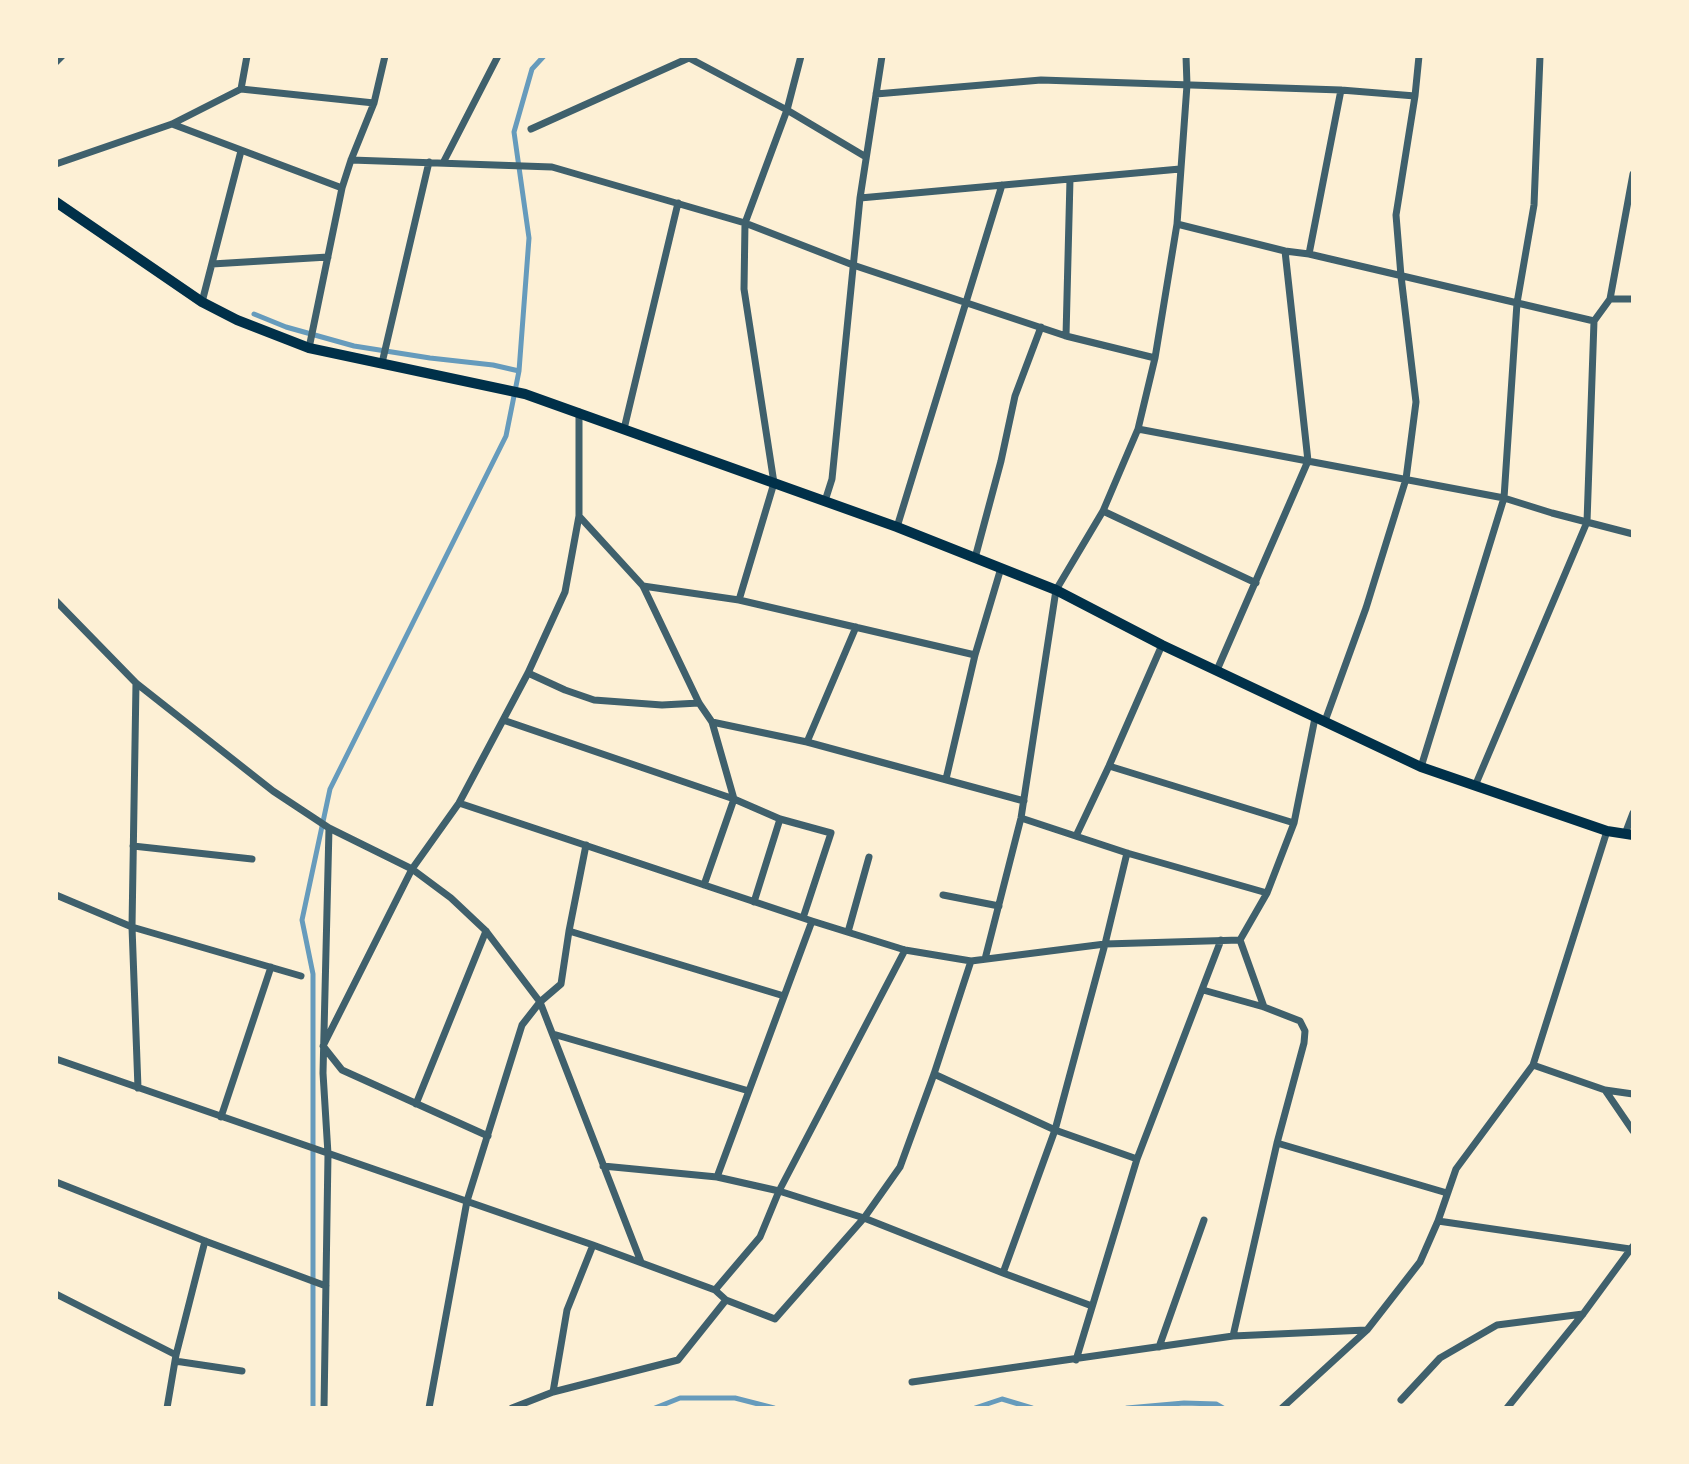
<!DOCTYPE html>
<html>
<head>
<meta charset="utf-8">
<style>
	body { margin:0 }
	#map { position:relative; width:1689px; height:1464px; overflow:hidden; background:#fdf0d5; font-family:"Fira Sans",sans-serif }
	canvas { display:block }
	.frame { position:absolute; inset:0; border:58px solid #fdf0d5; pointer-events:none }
</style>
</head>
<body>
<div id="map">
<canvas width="1689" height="1464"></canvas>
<div class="frame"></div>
</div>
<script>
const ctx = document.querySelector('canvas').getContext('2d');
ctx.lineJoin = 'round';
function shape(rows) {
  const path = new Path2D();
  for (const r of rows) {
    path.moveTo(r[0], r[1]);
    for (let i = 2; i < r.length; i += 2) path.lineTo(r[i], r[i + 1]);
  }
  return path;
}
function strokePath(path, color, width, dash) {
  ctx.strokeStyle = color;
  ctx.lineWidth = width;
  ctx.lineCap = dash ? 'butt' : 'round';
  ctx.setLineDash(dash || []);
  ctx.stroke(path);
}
strokePath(shape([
	[254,314,286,327,354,346,430,358,493,365,519,371],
	[313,1408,313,974,302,920,330,789,506,436,519,371,529,238,514,132,532,69,544,56],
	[655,1408,680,1398,735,1398,774,1408],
	[975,1408,1002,1399,1032,1408],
	[1127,1408,1184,1403,1216,1404,1223,1408]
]), '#669bbc', 5);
strokePath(shape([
	[689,58,787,110,866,157],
	[56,62,62,56],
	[241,89,247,56],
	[876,94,1041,80,1341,90,1415,96],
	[172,124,342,188],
	[531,129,691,57],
	[351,160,552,167,745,223,853,265,1066,336,1155,358],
	[443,163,498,56],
	[56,164,172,124,241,89,374,103],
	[860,198,1180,169],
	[1177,224,1285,251,1309,254,1594,321],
	[1309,254,1341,90],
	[212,264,328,257],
	[1610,299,1633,299],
	[202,302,241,151],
	[1066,336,1070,179],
	[309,348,342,188,351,160,374,103,385,56],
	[382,363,429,162],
	[579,412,579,516,643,586,699,703,712,722,734,799,704,885],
	[624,429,678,203],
	[1138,429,1504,498,1552,513,1633,534],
	[825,501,832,479,860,198,882,56],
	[1103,511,1256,583],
	[897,527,1002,185],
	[975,558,1001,461,1015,396,1041,327],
	[643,586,739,600,975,655],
	[739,600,774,483,744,289,745,223,787,110,801,56],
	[56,601,136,683,273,791,329,828,412,869,451,898,486,931,540,1002,641,1262],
	[1217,670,1308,461,1285,251],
	[528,673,565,690,594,700,662,705,699,703],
	[136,683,132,927,138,1088],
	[503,720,734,799,780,819,831,833,803,918],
	[1325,721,1366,608,1406,479,1416,402,1401,276,1396,215,1415,96,1419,56],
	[712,722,807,742,1024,801],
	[807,742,856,627],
	[1109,766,1294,823],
	[1421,767,1504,498,1517,303,1534,205,1540,56],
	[946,779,975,655,1001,568],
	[1475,786,1587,522,1594,321,1610,299,1633,174],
	[459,803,812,921,905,950,971,961,1105,944,1240,940],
	[1021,818,1127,853,1267,893],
	[1625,834,1633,813],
	[1076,836,1109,766,1162,645],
	[133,846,252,859],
	[56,895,132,927,301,976],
	[943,895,999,906],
	[754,902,780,819],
	[569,931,784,996],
	[848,932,869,857],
	[985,959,1021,818,1056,590,1103,511,1138,429,1155,358,1177,224,1187,85,1186,56],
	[1264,1007,1240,940,1267,893,1294,823,1315,718],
	[553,1034,749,1091],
	[56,1059,593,1245,715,1290,726,1300,775,1319,864,1218,900,1167,934,1074,971,961],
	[1533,1065,1605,1090,1633,1131],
	[934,1074,1055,1130,1105,944,1127,853],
	[1605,1090,1633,1094],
	[416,1104,486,931],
	[221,1117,271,967],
	[488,1136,342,1070,323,1046,412,869,459,803,528,673,565,592,579,516],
	[1277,1143,1447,1193],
	[603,1166,717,1177,779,1191,864,1218,1003,1273,1092,1306],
	[717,1177,812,921],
	[56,1182,205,1241,326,1286],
	[1438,1221,1630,1249],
	[1003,1273,1055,1130,1137,1159],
	[715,1290,760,1237,779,1191,905,950],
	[56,1294,176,1355],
	[1233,1336,1366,1330],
	[1159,1347,1204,1220],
	[1076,1360,1137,1159,1221,940],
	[175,1361,242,1371],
	[912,1382,1233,1336,1277,1143,1304,1043,1305,1031,1300,1021,1264,1007,1203,990],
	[553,1392,567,1310,593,1245],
	[1401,1400,1440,1358,1497,1325,1583,1314],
	[167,1408,176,1355,205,1241],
	[324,1408,328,1154,323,1073,329,828],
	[429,1408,467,1201,522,1025,540,1002,561,984,569,931,586,845],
	[512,1408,553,1392,678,1360,726,1300],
	[1282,1408,1367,1330,1420,1262,1438,1221,1456,1169,1533,1065,1607,831],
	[1507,1408,1583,1314,1633,1246]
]), '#3f606c', 7);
strokePath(shape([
	[56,202,202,302,237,320,309,348,525,394,897,527,1056,590,1162,645,1421,767,1607,831,1633,835]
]), '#003049', 10);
</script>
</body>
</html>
